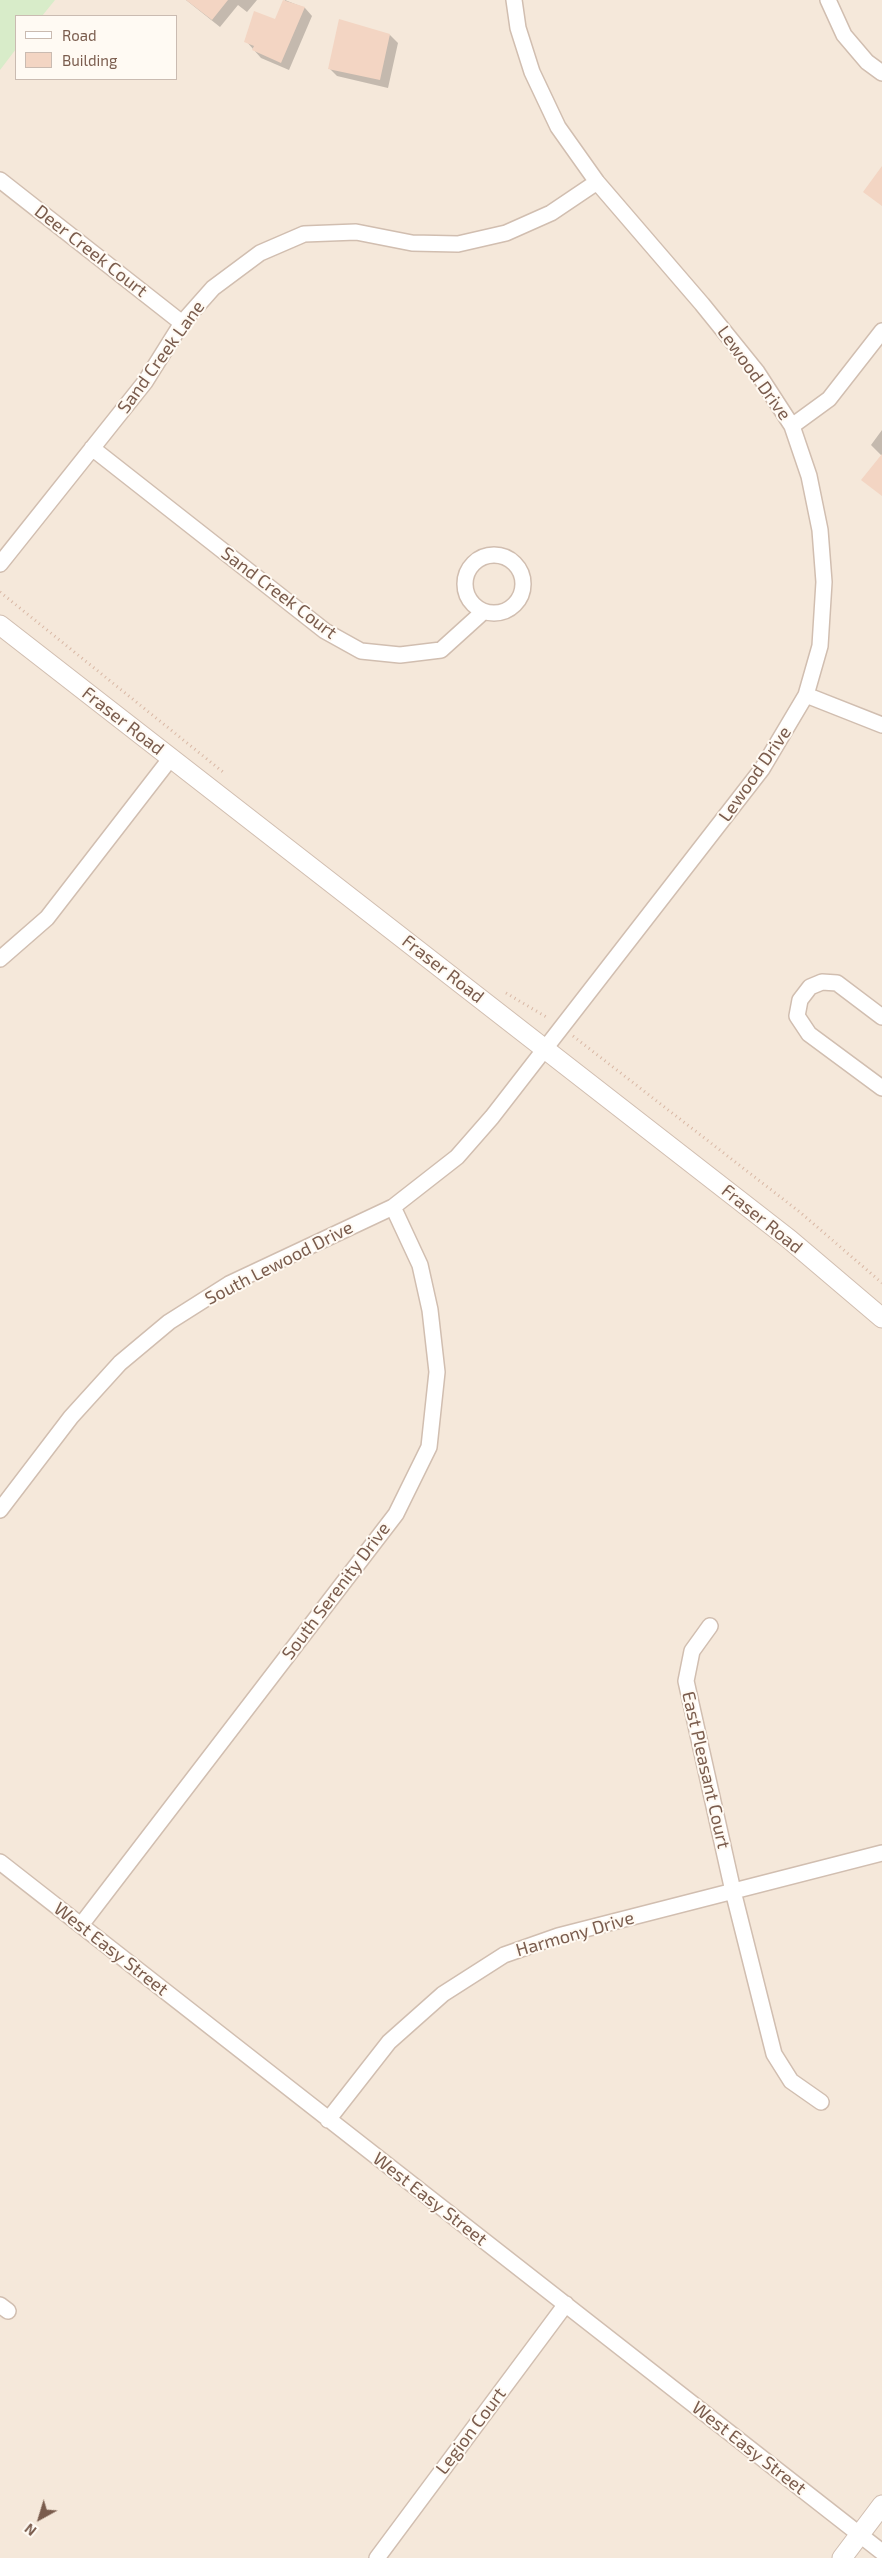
<!DOCTYPE html>
<html>
<head>
<meta charset="utf-8">
<style>
	body { margin:0 }
	#map { position:relative; width:882px; height:2558px; overflow:hidden; background:#fdf6ec; font-family:"Exo 2",sans-serif }
	canvas { display:block }
	.legend { position:absolute; left:15px; top:15px; width:162px; height:65px; box-sizing:border-box; background:#fffaf3; border:1px solid #cabbb1; margin:0; padding:6px 9px; list-style:none; font-size:15px; color:#7a5c4d }
	.legend li { display:flex; align-items:center; gap:10px; height:25px }
	.legend b { width:25px; border:1px solid #cabbb1 }
	.north { position:absolute; left:15px; top:2493px; width:50px; height:50px; -webkit-text-stroke:4px #fffaf3; paint-order:stroke; rotate:219deg; font-size:14px; font-weight:700; line-height:20px; text-align:center; color:#7a5c4d }
	.north::after { content:''; display:block; margin:auto; width:18px; height:22px; background:#7a5c4d; clip-path:polygon(50% 0,100% 100%,50% 72%,0 100%) }
</style>
</head>
<body>
<div id="map">
<canvas width="882" height="2558"></canvas>
<ul class="legend">
<li><b style="height:6px;background:#fff"></b>Road</li>
<li><b style="height:14px;background:#f3d5c3"></b>Building</li>
</ul>
<div class="north">N</div>
</div>
<script>
const ctx = document.querySelector('canvas').getContext('2d');
ctx.lineJoin = 'round';
function fill(path, color) {
  ctx.fillStyle = color;
  ctx.fill(path, 'evenodd');
}
function shape(rows) {
  const path = new Path2D();
  for (const r of rows) {
    if (r.length === 3) {
      path.moveTo(r[0] + r[2], r[1]);
      path.arc(r[0], r[1], r[2], 0, 2 * Math.PI);
      continue;
    }
    path.moveTo(r[0], r[1]);
    for (let i = 2; i < r.length; i += 2) path.lineTo(r[i], r[i + 1]);
  }
  return path;
}
function strokePath(path, color, width, dash) {
  ctx.strokeStyle = color;
  ctx.lineWidth = width;
  ctx.lineCap = dash ? 'butt' : 'round';
  ctx.setLineDash(dash || []);
  ctx.stroke(path);
}
function write(font, color, halo, rows, align = 'center') {
  ctx.font = font + ' "Exo 2",sans-serif';
  ctx.lineWidth = 4;
  ctx.setLineDash([]);
  ctx.textBaseline = 'middle';
  ctx.strokeStyle = halo;
  ctx.fillStyle = color;
  for (const [text, x, y, turn = 0] of rows) {
    ctx.save();
    ctx.translate(x, y);
    ctx.rotate((+turn || 0) * Math.PI / 180);
    ctx.textAlign = isNaN(turn) ? turn : align;
    if (halo) ctx.strokeText(text, 0, 0);
    ctx.fillText(text, 0, 0);
    ctx.restore();
  }
}
fill(shape([
	[0,0,882,0,882,2558,0,2558],
	[16,16,176,16,176,79,16,79]
]), '#f5e8da');
fill(shape([
	[0,0,55,0,42,16,16,16,16,49,0,70]
]), '#d8ecc9');
fill(shape([
	[186,0,257,0,247,12,238,5,220,27],
	[285,0,305,8,312,16,289,70,261,58,246,41,276,21],
	[390,35,398,43,388,88,337,76,329,68],
	[882,430,882,456,871,445]
]), '#0003');
fill(shape([
	[186,0,228,0,212,20],
	[283,0,305,7,281,63,252,50,254,46,244,42,254,11,275,19],
	[339,19,390,34,380,80,328,69],
	[882,166,882,206,863,192],
	[882,454,882,496,861,480]
]), '#f3d5c3');
const minor = shape([
	[828,0,844,35,867,62,882,73],
	[0,180,182,323],
	[792,426,829,399,882,331],
	[92,448,325,631,361,651,400,655,441,650,483,612],
	[494,584,29],
	[0,564,145,382,182,323,213,288,260,253,304,234,356,232,412,243,458,244,506,233,551,213,597,182],
	[806,695,882,725],
	[0,959,47,918,170,759],
	[882,1017,837,983,822,982,810,987,800,1000,797,1016,809,1034,882,1088],
	[0,1510,71,1417,120,1363,169,1322,229,1284,393,1207,457,1157,492,1117,762,769,806,695,820,646,824,582,820,530,809,476,792,426,757,372,702,304,597,182,558,127,532,72,518,28,514,0],
	[710,1626,692,1651,686,1681,733,1891,774,2054,791,2081,821,2102],
	[0,1862,882,2552],
	[81,1925,396,1514,429,1447,437,1372,430,1310,420,1265,393,1207],
	[328,2120,389,2042,443,1994,504,1955,558,1936,882,1853],
	[0,2305,8,2311],
	[377,2558,566,2304]
]);
const tertiary = shape([
	[0,625,789,1239,882,1318],
	[842,2558,882,2505]
]);
strokePath(minor, '#d1beb0', 18);
strokePath(tertiary, '#d1beb0', 21);
strokePath(shape([
	[0,592,223,772],
	[506,993,548,1018],
	[573,1036,801,1213,882,1283]
]), '#d9b8a5', 3, [1, 4]);
strokePath(minor, '#fff', 15);
strokePath(tertiary, '#fff', 19);
write('18px', '#7a5c4d', '#fffaf3', [
	["Deer Creek Court",91,251,38],
	["Sand Creek Lane",161,357,-54],
	["Lewood Drive",754,373,54],
	["Sand Creek Court",279,593,37],
	["Fraser Road",123,721,38],
	["Lewood Drive",755,774,-55],
	["Fraser Road",443,969,38],
	["Fraser Road",762,1219,39],
	["South Lewood Drive",279,1263,-27],
	["South Serenity Drive",336,1591,-53],
	["East Pleasant Court",706,1770,77],
	["Harmony Drive",575,1934,-16],
	["West Easy Street",111,1949,38],
	["West Easy Street",430,2199,38],
	["Legion Court",471,2431,-53],
	["West Easy Street",749,2448,38]
]);
</script>
</body>
</html>
